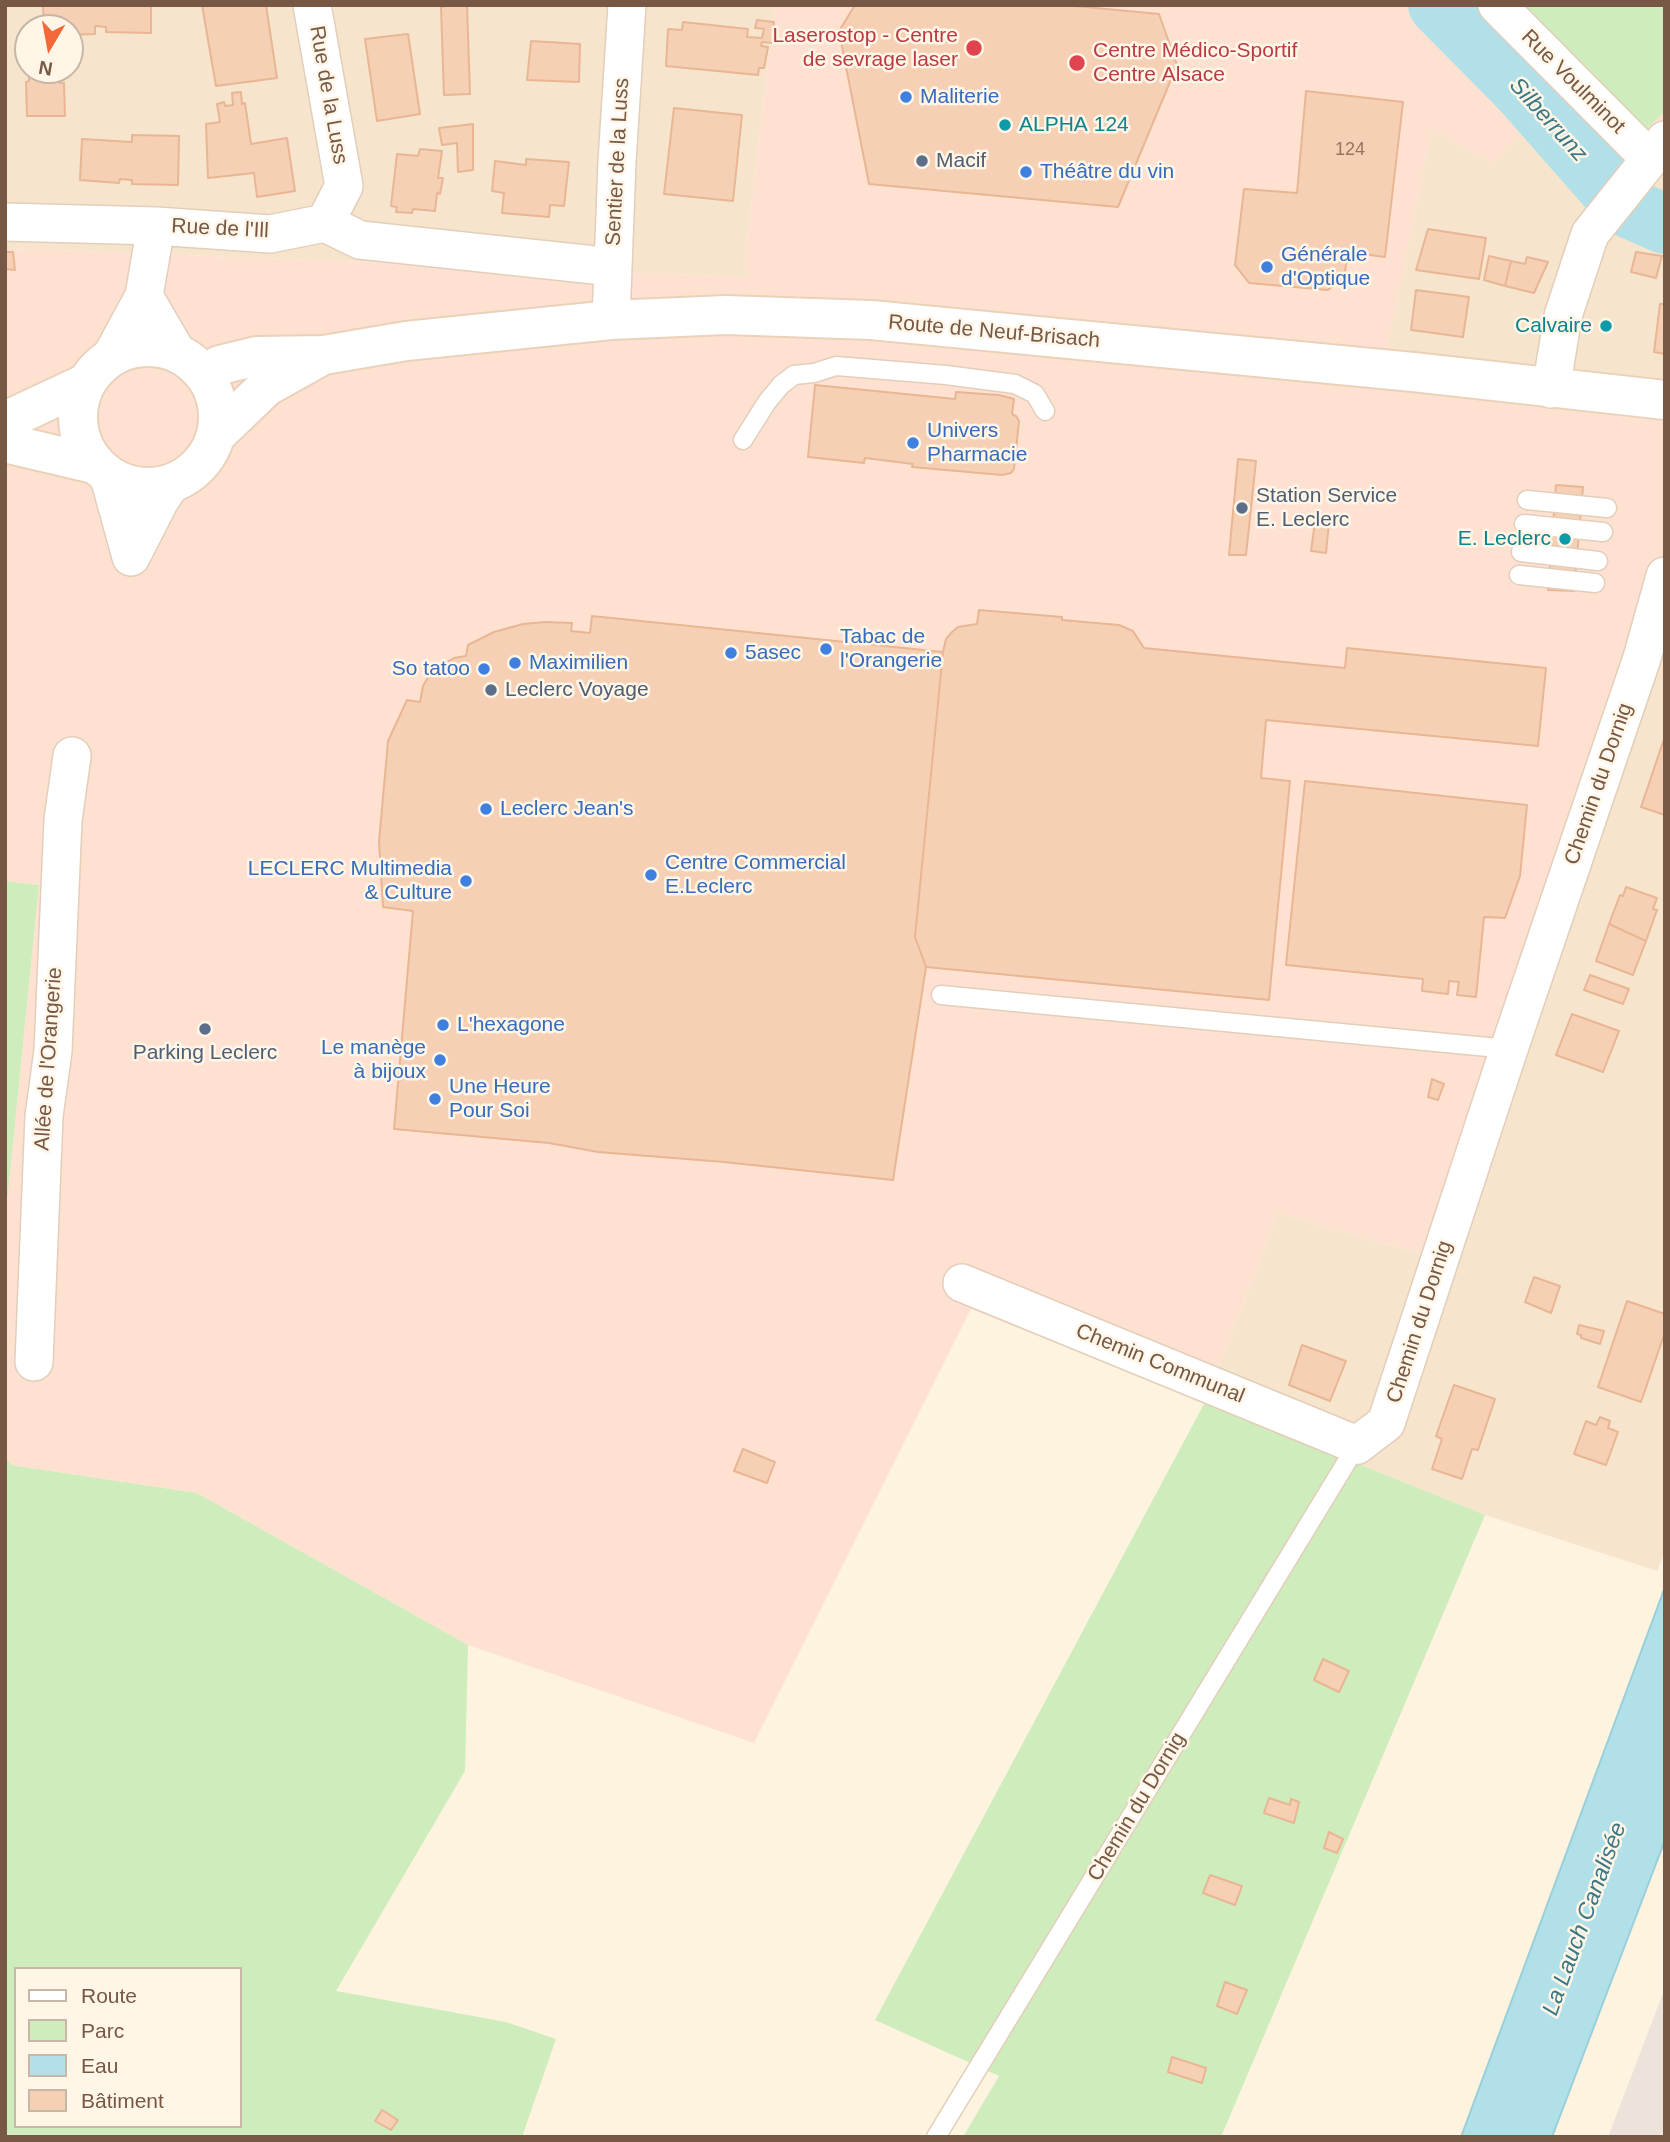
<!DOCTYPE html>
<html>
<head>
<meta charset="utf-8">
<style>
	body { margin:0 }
	#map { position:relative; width:1670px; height:2142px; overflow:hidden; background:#fef3df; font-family:Helvetica,sans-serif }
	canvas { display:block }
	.frame { position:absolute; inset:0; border:7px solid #765845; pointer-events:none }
	.legend { position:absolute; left:14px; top:1967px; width:228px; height:161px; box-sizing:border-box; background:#fff6e7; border:2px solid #c8b7a6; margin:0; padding:9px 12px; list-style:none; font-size:21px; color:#765845 }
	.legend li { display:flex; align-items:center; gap:14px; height:35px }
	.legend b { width:35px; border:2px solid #c8b7a6 }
	.north { position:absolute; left:14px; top:14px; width:70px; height:70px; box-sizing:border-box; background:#fff6e7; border:2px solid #c8b7a6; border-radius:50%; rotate:190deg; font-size:19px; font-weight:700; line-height:28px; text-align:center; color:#765845 }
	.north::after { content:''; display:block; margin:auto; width:24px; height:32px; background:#f36739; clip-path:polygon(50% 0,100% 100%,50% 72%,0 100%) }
</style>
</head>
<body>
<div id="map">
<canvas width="1670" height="2142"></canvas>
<div class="frame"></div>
<ul class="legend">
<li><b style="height:9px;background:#fff"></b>Route</li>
<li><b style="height:19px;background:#cfecbd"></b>Parc</li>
<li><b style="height:19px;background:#b2e0e9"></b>Eau</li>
<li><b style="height:19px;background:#f6d0b4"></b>Bâtiment</li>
</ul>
<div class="north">N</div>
</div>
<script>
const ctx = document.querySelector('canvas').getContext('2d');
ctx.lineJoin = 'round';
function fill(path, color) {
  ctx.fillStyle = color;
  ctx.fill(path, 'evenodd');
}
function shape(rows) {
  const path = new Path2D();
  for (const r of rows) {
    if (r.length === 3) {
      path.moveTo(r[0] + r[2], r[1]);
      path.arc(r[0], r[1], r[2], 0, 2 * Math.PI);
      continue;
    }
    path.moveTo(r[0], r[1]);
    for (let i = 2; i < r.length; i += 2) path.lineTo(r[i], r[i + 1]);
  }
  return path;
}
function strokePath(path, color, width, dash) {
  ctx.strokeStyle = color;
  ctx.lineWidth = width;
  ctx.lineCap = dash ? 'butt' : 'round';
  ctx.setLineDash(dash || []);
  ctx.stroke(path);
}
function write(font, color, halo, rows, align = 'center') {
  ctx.font = font + ' Helvetica,sans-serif';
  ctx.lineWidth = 5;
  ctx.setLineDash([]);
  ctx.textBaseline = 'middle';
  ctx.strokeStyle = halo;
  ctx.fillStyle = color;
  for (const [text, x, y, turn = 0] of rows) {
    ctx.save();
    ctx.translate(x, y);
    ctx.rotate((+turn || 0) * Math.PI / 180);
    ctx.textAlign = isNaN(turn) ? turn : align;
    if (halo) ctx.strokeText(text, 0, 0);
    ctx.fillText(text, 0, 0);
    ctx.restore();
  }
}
fill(shape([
	[5,5,775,5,744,267,751,277,5,248],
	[28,28,70,28,70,70,28,70],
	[1404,5,1522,5,1646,130,1665,111,1665,390,1386,347,1432,130,1524,127],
	[1665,608,1665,1551,1657,1571,1485,1515,1205,1402,1278,1213,1450,1262]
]), '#f6e4cd');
fill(shape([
	[775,5,1404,5,1524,127,1495,163,1432,130,1387,347,1665,390,1665,608,1451,1262,1278,1213,1205,1402,971,1309,754,1743,468,1645,197,1493,11,1465,5,1455,5,1223,39,885,5,881,5,248,750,277,744,267]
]), '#ffe1d2');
fill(shape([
	[1665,1988,1665,2137,1608,2137]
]), '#ece4db');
fill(shape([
	[1522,5,1665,5,1665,111,1646,130],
	[5,881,39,885,5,1223],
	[1205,1402,1485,1515,1221,2137,963,2137,999,2076,875,2020],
	[5,1455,11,1465,197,1493,468,1645,465,1771,336,1991,506,2022,556,2039,522,2137,5,2137],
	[16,1969,240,1969,240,2126,16,2126]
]), '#cfecbd');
const water = shape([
	[1665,1587,1665,1840,1552,2137,1461,2137,1665,1587]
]);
fill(water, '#b2e0e9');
strokePath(water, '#98cfdb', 2);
strokePath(shape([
	[1438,5,1523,91,1624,206,1665,224]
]), '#b2e0e9', 60);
const building = shape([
	[43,5,151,5,151,33,106,32,106,27,95,26,95,34,70,35,70,28,44,28,43,5],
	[202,5,266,5,277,78,216,86,202,5],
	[452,5,467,5,470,94,444,95,441,7,452,5],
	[855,5,1065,5,1159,14,1177,65,1118,207,869,184,839,31,855,5],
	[757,20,774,22,773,43,762,42,761,46,768,47,764,68,759,68,758,75,666,66,668,29,682,30,683,22,748,29,747,37,762,38,764,29,755,28,757,20],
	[26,34,28,34,28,70,65,70,65,72,61,72,60,83,64,83,65,116,27,116,26,82,29,81,29,70,27,71,26,34],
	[408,34,420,114,377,121,365,39,408,34],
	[531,41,580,44,579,82,527,80,531,41],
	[1306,91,1403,102,1385,257,1348,252,1344,277,1328,290,1249,283,1235,265,1244,189,1297,193,1306,91],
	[241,92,242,104,245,103,251,144,287,138,295,191,257,197,254,173,208,178,206,124,220,122,217,104,224,102,225,106,233,105,232,93,241,92],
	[674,108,742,115,733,201,664,194,674,108],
	[473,124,473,170,458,172,457,143,442,145,439,128,473,124],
	[132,135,179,136,178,185,132,184,132,180,120,179,119,183,80,180,82,139,132,142,132,135],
	[420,149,442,151,438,178,443,178,440,194,437,193,435,211,413,209,412,213,396,212,397,207,391,206,397,154,418,156,420,149],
	[526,159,569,162,564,206,550,205,549,217,502,213,504,193,492,191,495,161,526,165,526,159],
	[1428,229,1486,238,1479,279,1416,270,1428,229],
	[5,252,13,252,15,270,5,269,5,252],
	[1636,252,1662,256,1656,278,1631,272,1636,252],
	[1489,256,1511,261,1505,286,1484,280,1489,256],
	[1527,257,1548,262,1534,293,1505,286,1511,261,1525,264,1527,257],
	[1416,290,1469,297,1463,337,1411,330,1416,290],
	[1660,304,1665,304,1665,354,1654,352,1660,304],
	[815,385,955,399,956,392,999,395,1014,399,1012,414,1016,416,1019,421,1014,469,1011,473,1002,475,912,467,913,464,865,458,864,463,808,457,815,385],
	[1238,459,1256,461,1246,555,1229,555,1238,459],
	[1556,485,1583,487,1574,591,1548,590,1556,485],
	[1315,522,1329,522,1326,553,1311,551,1315,522],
	[979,610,1062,617,1062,620,1119,625,1133,631,1144,648,1345,668,1347,648,1546,668,1538,746,1266,720,1261,778,1290,781,1269,1000,926,967,915,937,943,652,946,639,952,632,958,627,977,624,979,610],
	[592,616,943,652,915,937,926,967,893,1180,724,1162,598,1152,549,1143,394,1129,413,911,383,907,379,842,388,741,407,700,420,702,423,686,431,672,454,658,466,656,468,645,494,632,523,624,545,622,572,623,571,631,590,633,592,616],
	[1665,736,1665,815,1641,807,1665,736],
	[1305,781,1527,805,1520,876,1505,918,1484,917,1476,997,1457,995,1459,982,1449,981,1448,994,1422,991,1423,979,1286,965,1305,781],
	[1626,887,1657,898,1653,909,1657,910,1646,941,1609,924,1620,895,1623,896,1626,887],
	[1609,924,1646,941,1633,975,1596,961,1609,924],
	[1590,975,1629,989,1623,1004,1584,990,1590,975],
	[1572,1014,1619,1031,1603,1072,1556,1055,1572,1014],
	[1432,1079,1444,1084,1438,1100,1428,1097,1432,1079],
	[1534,1277,1560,1286,1551,1313,1525,1302,1534,1277],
	[1627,1301,1665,1314,1665,1332,1641,1402,1598,1387,1627,1301],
	[1579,1325,1604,1331,1600,1344,1581,1338,1581,1335,1577,1334,1579,1325],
	[1302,1345,1346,1361,1330,1401,1289,1385,1302,1345],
	[1454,1385,1495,1399,1478,1450,1472,1449,1462,1479,1432,1469,1442,1439,1436,1436,1454,1385],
	[1600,1417,1610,1421,1608,1428,1618,1432,1606,1465,1574,1454,1586,1421,1596,1425,1600,1417],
	[743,1449,775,1462,767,1483,734,1471,743,1449],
	[1323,1659,1349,1671,1339,1692,1314,1680,1323,1659],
	[1269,1798,1290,1805,1291,1799,1299,1802,1294,1823,1264,1813,1269,1798],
	[1329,1832,1343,1839,1337,1853,1324,1848,1329,1832],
	[1210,1875,1242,1886,1235,1905,1203,1893,1210,1875],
	[1225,1982,1247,1990,1237,2014,1217,2006,1225,1982],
	[1172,2057,1206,2068,1202,2083,1168,2072,1172,2057],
	[382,2110,398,2120,391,2130,375,2121,382,2110]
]);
fill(building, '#f6d0b4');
strokePath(building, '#e9b694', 2);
const lane = shape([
	[743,440,767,402,781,385,794,375,814,373,836,366,946,375,1015,384,1035,394,1045,411],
	[1527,500,1607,508],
	[1524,524,1603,532],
	[1521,552,1598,561],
	[1519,575,1595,583],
	[941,995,1509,1049],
	[936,2137,1357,1445]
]);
const street = shape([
	[312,5,344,186,325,223],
	[1497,5,1649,158],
	[5,222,156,226,270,234,325,223],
	[325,223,360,240,613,267],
	[144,296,176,351],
	[611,320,617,162,627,5],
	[112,355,144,296,156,226],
	[1551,389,1563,316,1590,234,1665,140],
	[109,477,131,557],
	[131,557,159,502,170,485],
	[962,1283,1357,1445,1386,1423,1509,1049,1642,658,1665,576],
	[34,1362,44,1116,53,1051,63,820,72,756]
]);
const secondary = shape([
	[148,417,70],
	[204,373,220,365,257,356,324,355,406,341,611,320,726,315,871,320,1413,372,1665,400],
	[5,421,84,384],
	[217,434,266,387,318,358],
	[5,443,94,464]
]);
strokePath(lane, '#e3ceba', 21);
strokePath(street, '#e3ceba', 40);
strokePath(secondary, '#ead2ba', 42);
strokePath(lane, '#fff', 18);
strokePath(street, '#fff', 37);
strokePath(secondary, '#fff', 38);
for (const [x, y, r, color] of [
	[974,48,9,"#e0444e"],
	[1077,63,9,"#e0444e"],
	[906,97,7,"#3f7fe0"],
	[1005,125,7,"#0f9aa8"],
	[922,161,7,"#5c6f8a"],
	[1026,172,7,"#3f7fe0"],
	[1267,267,7,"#3f7fe0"],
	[1606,326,7,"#0f9aa8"],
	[913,443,7,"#3f7fe0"],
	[1242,508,7,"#5c6f8a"],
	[1565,539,7,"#0f9aa8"],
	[826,649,7,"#3f7fe0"],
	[731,653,7,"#3f7fe0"],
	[515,663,7,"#3f7fe0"],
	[484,669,7,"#3f7fe0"],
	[491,690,7,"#5c6f8a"],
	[486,809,7,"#3f7fe0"],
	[651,875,7,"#3f7fe0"],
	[466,881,7,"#3f7fe0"],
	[443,1025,7,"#3f7fe0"],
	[205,1029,7,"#5c6f8a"],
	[440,1060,7,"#3f7fe0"],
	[435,1099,7,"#3f7fe0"]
]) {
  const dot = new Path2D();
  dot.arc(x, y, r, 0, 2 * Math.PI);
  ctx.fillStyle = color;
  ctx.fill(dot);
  strokePath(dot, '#fff6e7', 2.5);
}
write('18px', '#967661', null, [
	["124",1350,150]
]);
write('21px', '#be3a42', '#fff6e7', [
	["Laserostop - Centre",958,36],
	["de sevrage laser",958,60],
	["Centre Médico-Sportif",1093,51,"left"],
	["Centre Alsace",1093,75,"left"]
], 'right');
write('21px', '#765845', '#fff6e7', [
	["Rue Voulminot",1573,82,45],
	["Rue de la Luss",328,95,80],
	["Sentier de la Luss",618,162,-87],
	["Rue de l'Ill",220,229,3],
	["Route de Neuf-Brisach",994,332,5],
	["Chemin du Dornig",1599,784,-71],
	["Allée de l'Orangerie",49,1059,-86],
	["Chemin du Dornig",1420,1322,-72],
	["Chemin Communal",1160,1364,22],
	["Chemin du Dornig",1137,1807,-59]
]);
write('21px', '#366cbe', '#fff6e7', [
	["Maliterie",920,97],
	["Théâtre du vin",1040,172],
	["Générale",1281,255],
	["d'Optique",1281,279],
	["Univers",927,431],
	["Pharmacie",927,455],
	["Tabac de",840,637],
	["l'Orangerie",840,661],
	["5asec",745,653],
	["Maximilien",529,663],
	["So tatoo",470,669,"right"],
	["Leclerc Jean's",500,809],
	["Centre Commercial",665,863],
	["E.Leclerc",665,887],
	["LECLERC Multimedia",452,869,"right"],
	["& Culture",452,893,"right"],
	["L'hexagone",457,1025],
	["Le manège",426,1048,"right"],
	["à bijoux",426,1072,"right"],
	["Une Heure",449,1087],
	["Pour Soi",449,1111]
], 'left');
write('21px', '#0d838f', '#fff6e7', [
	["ALPHA 124",1019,125,"left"],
	["Calvaire",1592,326],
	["E. Leclerc",1551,539]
], 'right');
write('21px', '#4e5e75', '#fff6e7', [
	["Macif",936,161],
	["Station Service",1256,496],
	["E. Leclerc",1256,520],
	["Leclerc Voyage",505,690],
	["Parking Leclerc",205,1053,"center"]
], 'left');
write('italic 23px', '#3b7784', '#fff6e7', [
	["Silberrunz",1548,120,48],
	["La Lauch Canalisée",1585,1919,-70]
]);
</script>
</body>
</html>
